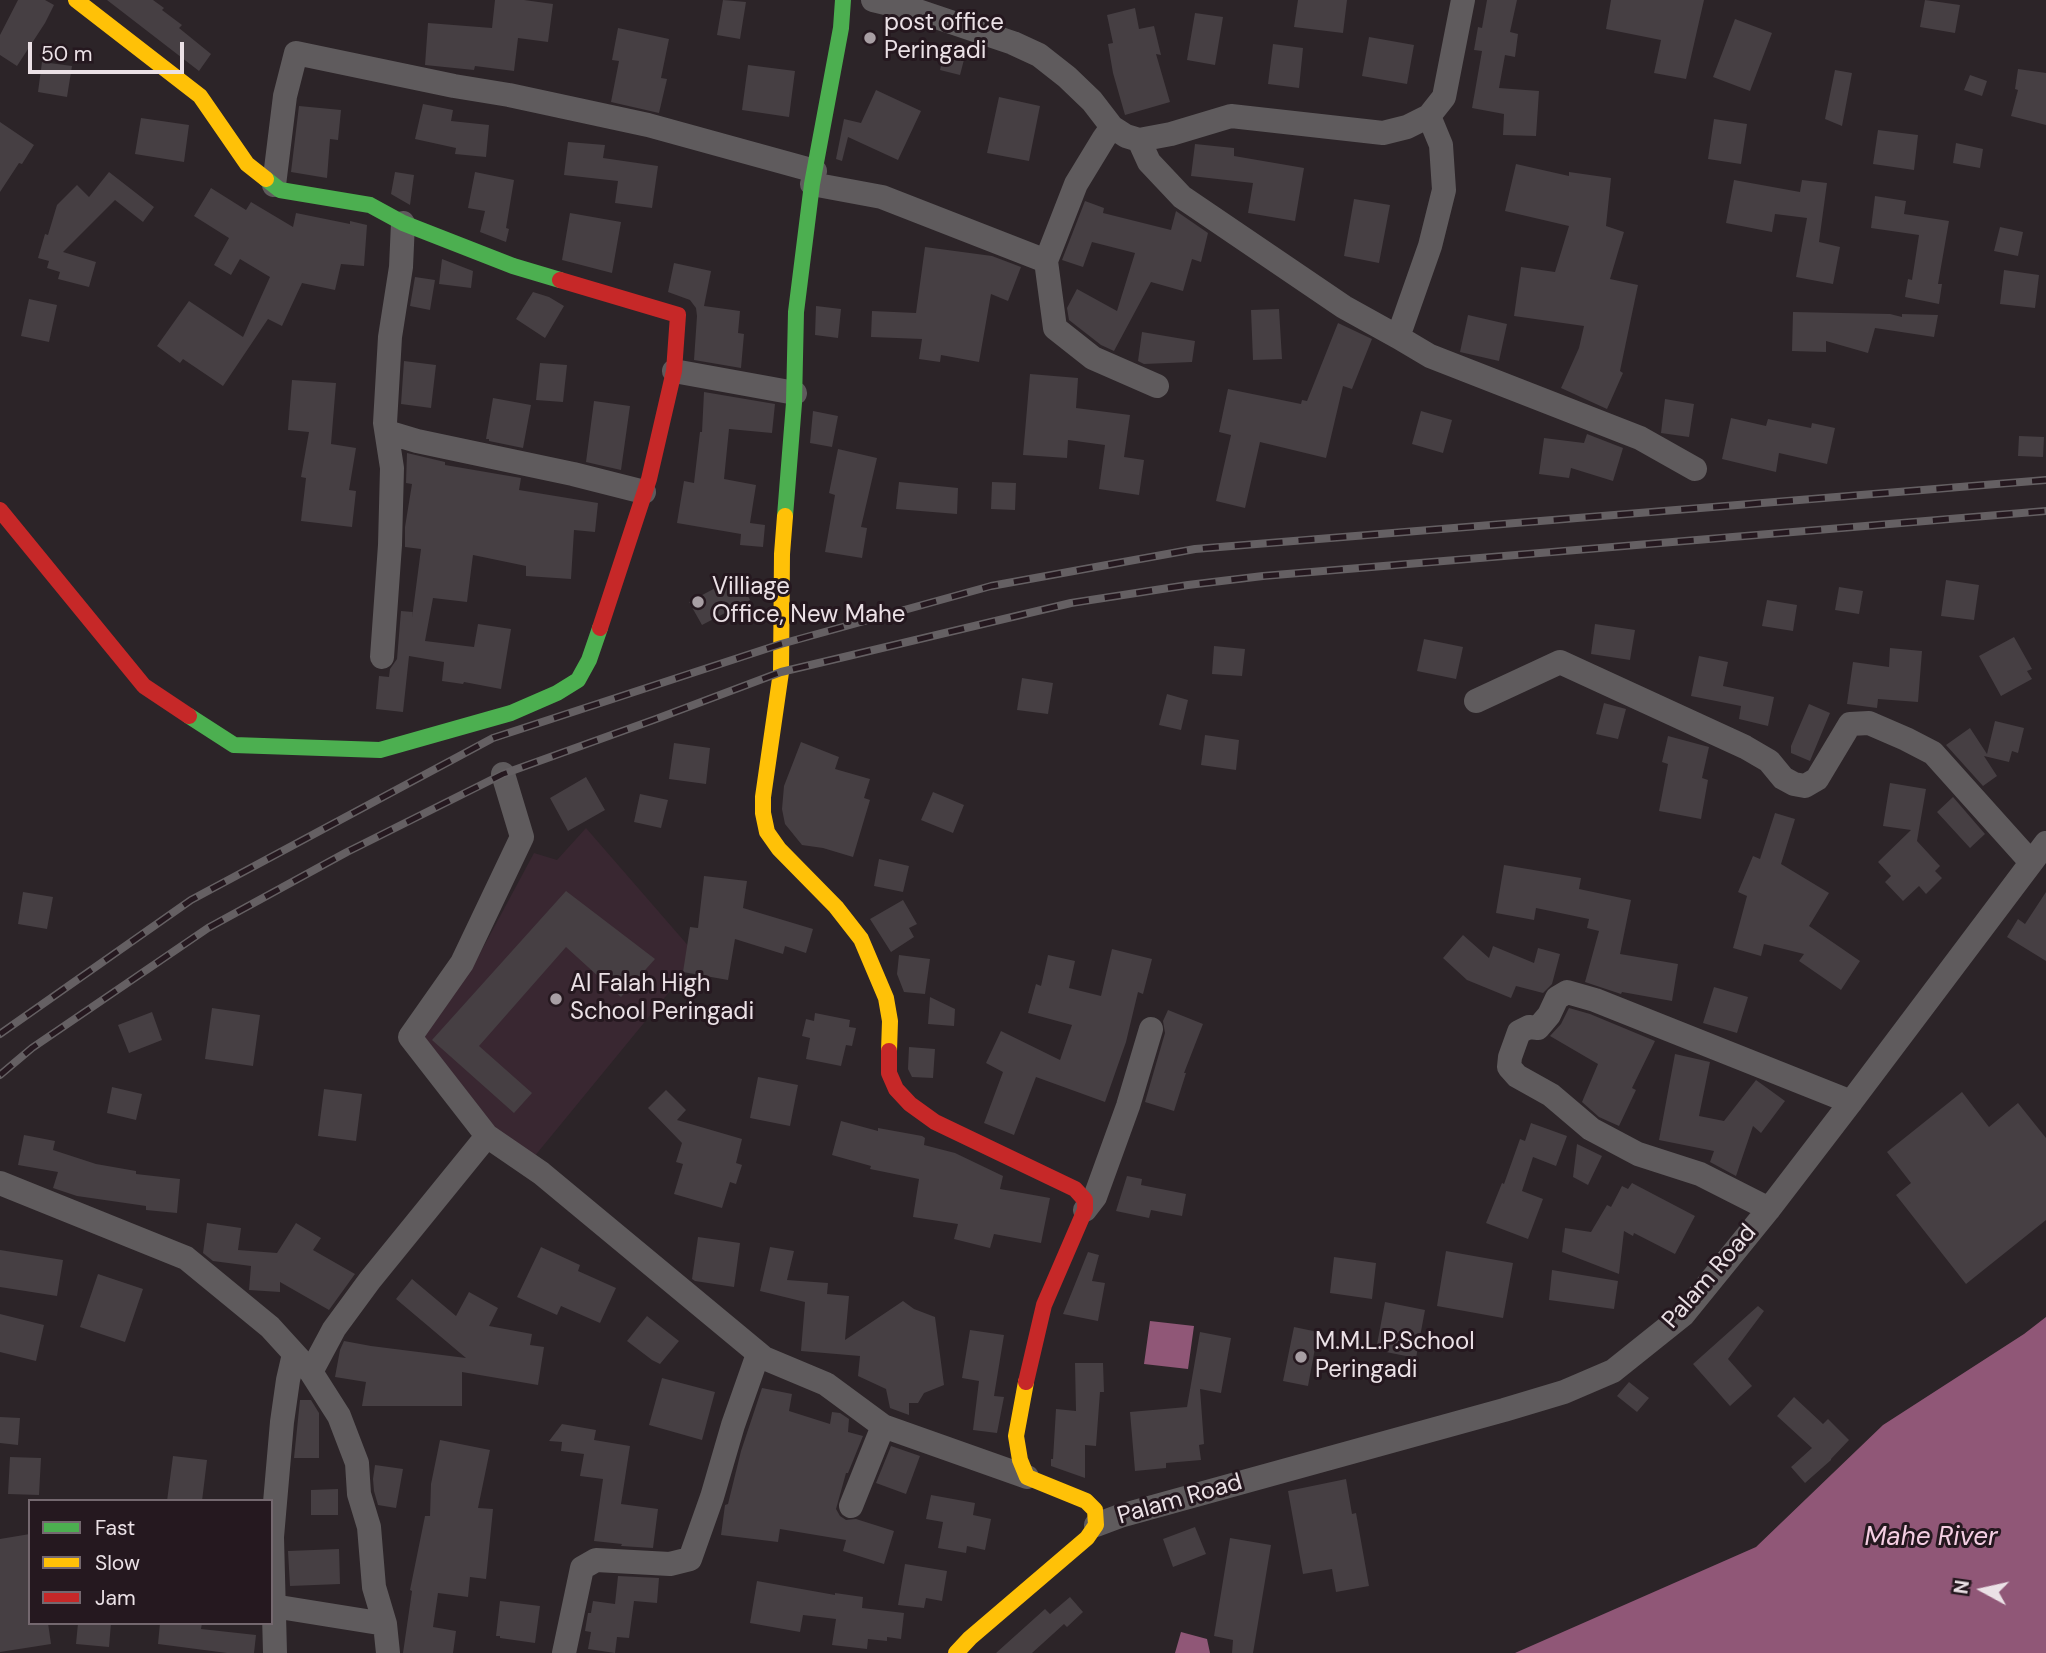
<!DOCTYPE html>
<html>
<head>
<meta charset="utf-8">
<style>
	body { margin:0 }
	#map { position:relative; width:2046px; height:1653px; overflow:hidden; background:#2c2428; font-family:"DM Sans",sans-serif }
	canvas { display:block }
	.legend { position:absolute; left:28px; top:1499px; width:245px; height:126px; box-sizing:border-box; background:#25181f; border:2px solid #74686f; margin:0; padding:9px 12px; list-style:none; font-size:21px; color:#ebe1e6 }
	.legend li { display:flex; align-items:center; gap:14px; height:35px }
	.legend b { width:35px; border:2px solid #74686f }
	.north { position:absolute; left:1948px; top:1555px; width:70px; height:70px; -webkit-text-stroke:5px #25181f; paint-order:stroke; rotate:278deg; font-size:19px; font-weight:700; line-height:28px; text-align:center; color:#ebe1e6 }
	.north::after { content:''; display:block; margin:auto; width:24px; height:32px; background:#ebe1e6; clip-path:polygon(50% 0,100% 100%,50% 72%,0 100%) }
	.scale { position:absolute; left:28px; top:42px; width:156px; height:32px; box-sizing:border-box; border:4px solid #ebe1e6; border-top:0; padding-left:9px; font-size:21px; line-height:24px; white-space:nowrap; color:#ebe1e6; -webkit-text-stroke:5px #25181f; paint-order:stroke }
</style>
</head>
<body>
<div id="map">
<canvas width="2046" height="1653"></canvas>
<ul class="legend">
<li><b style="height:9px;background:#4caf50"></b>Fast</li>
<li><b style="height:9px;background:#ffc107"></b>Slow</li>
<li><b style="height:9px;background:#c62828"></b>Jam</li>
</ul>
<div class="north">N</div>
<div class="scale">50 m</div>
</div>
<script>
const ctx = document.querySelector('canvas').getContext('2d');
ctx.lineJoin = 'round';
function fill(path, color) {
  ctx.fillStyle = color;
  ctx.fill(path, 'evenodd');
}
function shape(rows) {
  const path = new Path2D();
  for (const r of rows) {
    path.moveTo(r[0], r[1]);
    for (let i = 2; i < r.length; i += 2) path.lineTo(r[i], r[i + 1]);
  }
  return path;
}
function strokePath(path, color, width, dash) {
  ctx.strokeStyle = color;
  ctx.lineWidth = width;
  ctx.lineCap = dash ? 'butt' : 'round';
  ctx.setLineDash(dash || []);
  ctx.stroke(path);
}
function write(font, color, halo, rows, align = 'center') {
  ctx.font = font + ' "DM Sans",sans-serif';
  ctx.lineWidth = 6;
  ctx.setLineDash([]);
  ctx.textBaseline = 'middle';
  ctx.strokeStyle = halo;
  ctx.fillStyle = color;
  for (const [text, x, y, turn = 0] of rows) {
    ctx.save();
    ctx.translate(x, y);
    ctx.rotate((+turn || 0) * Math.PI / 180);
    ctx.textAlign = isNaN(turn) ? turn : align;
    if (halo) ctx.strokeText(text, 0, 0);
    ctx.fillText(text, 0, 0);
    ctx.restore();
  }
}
fill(shape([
	[586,828,698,957,534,1157,495,1131,421,1040,477,959,534,853,557,860]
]), '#392731');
fill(shape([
	[2046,1317,2046,1653,1515,1653,1756,1547,1883,1425,2024,1334],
	[1150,1321,1194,1326,1188,1369,1144,1364],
	[1181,1632,1207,1639,1210,1653,1175,1653]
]), '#905777');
fill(shape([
	[18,0,45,0,54,5,45,23,17,66,0,55,0,35],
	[107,0,153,0,164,8,162,10,182,25,179,28,211,54,199,71],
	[495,0,524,0,553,4,548,42,518,38,514,71,475,66,474,70,425,65,428,23,492,28],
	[723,0,746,2,740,39,717,35],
	[1298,0,1347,0,1343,33,1294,27],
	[1487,0,1517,0,1510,32,1518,34,1515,57,1505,55,1499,88,1539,91,1536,136,1503,135,1504,114,1472,108,1482,51,1474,50,1478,27,1482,28],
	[1611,0,1704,0,1686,79,1654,73,1661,40,1606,29],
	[1925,0,1960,5,1955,33,1920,27],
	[1135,8,1139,29,1154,26,1161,55,1156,54,1170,102,1125,115,1113,73,1108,44,1113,43,1107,15],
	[1195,13,1223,17,1215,65,1187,60],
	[1735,19,1772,33,1750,91,1713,77],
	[618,28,669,39,661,78,667,79,659,113,611,102,619,61,612,60],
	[1369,37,1414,45,1407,84,1362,76],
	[946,43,967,48,960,75,940,70],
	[1273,44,1303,48,1299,88,1268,84],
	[42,62,72,66,67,97,38,92],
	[748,65,795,71,789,117,742,110],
	[2018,69,2046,73,2046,125,2011,116,2018,90,2015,89],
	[1835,70,1852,73,1842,126,1825,119],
	[1970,75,1987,81,1982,96,1964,90],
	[876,90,921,111,898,160,848,137,842,161,836,159,844,119,861,123],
	[999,97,1040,106,1029,161,987,153],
	[423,104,453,110,451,121,489,125,486,157,455,154,456,148,415,139],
	[299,106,341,110,338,140,330,139,327,178,291,172],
	[141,118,189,125,184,162,135,154],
	[1714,119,1747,124,1741,164,1708,159],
	[0,122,34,145,22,164,19,163,0,192],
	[1878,130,1918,135,1914,170,1873,164],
	[568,142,605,145,603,158,658,166,652,208,615,203,618,181,564,175],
	[1956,143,1983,149,1980,168,1953,163],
	[1195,144,1234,148,1234,156,1304,168,1295,221,1248,213,1253,183,1191,176],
	[1516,164,1569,176,1569,172,1611,178,1606,226,1624,232,1610,279,1638,285,1620,371,1623,373,1607,409,1561,388,1579,348,1584,326,1514,316,1521,267,1555,272,1569,226,1505,211],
	[109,172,154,207,143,222,115,200,63,252,96,262,89,287,58,279,60,272,47,268,49,261,38,258,45,234,48,235,57,205,77,185,89,197],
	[395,172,414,175,410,205,391,194],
	[475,172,514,180,506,228,509,229,506,242,480,232,485,211,468,208],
	[1734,180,1800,192,1802,180,1827,183,1819,242,1840,247,1833,284,1796,277,1807,218,1775,214,1772,232,1726,223],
	[211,188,246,210,251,202,293,227,296,213,350,224,350,221,367,225,364,266,341,264,335,290,302,283,282,326,268,319,223,386,183,359,180,363,157,346,189,301,243,337,270,277,240,259,231,275,214,265,229,238,194,216],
	[1875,196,1906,201,1904,214,1949,221,1938,284,1942,284,1939,304,1905,297,1908,279,1912,280,1919,235,1871,228],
	[1354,199,1390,205,1379,263,1344,256],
	[1085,201,1104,208,1103,213,1171,230,1176,211,1208,233,1201,262,1192,259,1183,291,1151,282,1114,351,1101,345,1069,320,1067,308,1077,289,1117,311,1135,253,1092,242,1083,267,1062,260],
	[570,213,621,222,612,273,562,260],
	[2000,227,2023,232,2018,256,1994,251],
	[925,247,992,256,1021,267,1008,301,991,294,979,362,941,355,940,362,919,359,922,339,871,337,872,311,916,313],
	[442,259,473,271,471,288,439,284],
	[674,263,711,271,704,306,740,311,738,333,744,334,741,368,694,360,697,316,696,308,690,300,668,292],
	[2004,270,2039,275,2035,308,2000,304],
	[415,277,435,280,430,310,410,306],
	[533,292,549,297,564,306,545,338,516,319],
	[29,299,57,305,49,342,21,336],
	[816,306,841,309,838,338,815,335],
	[1279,309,1282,359,1253,360,1251,310],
	[1793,312,1890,314,1902,317,1902,314,1938,315,1934,337,1875,328,1868,353,1826,341,1826,352,1792,351],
	[1468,315,1507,324,1499,361,1460,352],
	[1338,323,1372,339,1352,389,1343,386,1326,458,1260,442,1245,508,1216,501,1231,435,1219,432,1228,389,1301,404,1302,400,1307,401],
	[1142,332,1195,341,1192,362,1144,364,1138,361],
	[404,361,436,365,431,408,401,404],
	[540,363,567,365,563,402,536,400],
	[1030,374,1078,378,1076,408,1130,415,1124,457,1144,460,1139,495,1099,489,1105,445,1068,440,1067,458,1023,455],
	[292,380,336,383,331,444,356,448,349,490,356,491,352,527,301,521,306,478,301,477,309,432,288,430],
	[704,392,775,404,772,433,729,429,724,479,756,485,750,523,765,525,763,547,740,545,741,534,677,523,684,481,694,483,700,432,702,432],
	[493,398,531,405,523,448,489,441,489,439,486,439],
	[1665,399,1694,404,1689,437,1661,433],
	[594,401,630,406,621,470,586,462],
	[813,411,838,416,832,447,810,443],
	[1421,411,1452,420,1443,453,1412,444],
	[1731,418,1766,426,1768,419,1811,428,1812,423,1835,428,1827,464,1779,453,1776,472,1722,459],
	[1587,434,1623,448,1613,481,1571,468,1569,478,1539,474,1544,438,1584,443],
	[2019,436,2044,437,2043,457,2018,456],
	[838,449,877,458,861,527,867,528,862,558,825,552,835,495,829,493],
	[407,453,445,462,445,465,521,478,519,490,598,503,595,532,574,530,571,579,526,576,526,566,473,555,467,602,433,598,425,641,474,647,478,624,511,629,501,689,464,682,463,684,442,681,444,662,409,656,403,712,376,709,379,676,389,677,390,669,397,659,401,611,413,612,412,618,421,549,405,547,405,527,412,484,406,483],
	[899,482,958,488,957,514,896,509],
	[992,482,1016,483,1015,510,991,509],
	[738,576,750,600,702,625,689,602],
	[1946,580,1979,585,1974,620,1941,616],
	[1839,587,1863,591,1859,614,1835,610],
	[1767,600,1797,605,1793,631,1762,626],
	[1595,624,1635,630,1630,660,1591,654],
	[2014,637,2032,669,2027,671,2032,679,2001,696,1979,656],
	[1424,639,1463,647,1456,679,1417,671],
	[1214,646,1245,649,1242,676,1212,674],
	[1890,648,1922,651,1918,702,1878,699,1877,708,1847,704,1853,662,1889,667],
	[1699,656,1728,662,1723,686,1774,697,1768,726,1739,719,1741,706,1691,696],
	[1022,678,1053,683,1048,714,1017,710],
	[1167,694,1188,700,1181,730,1159,725],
	[1604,703,1626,709,1618,739,1596,734],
	[1809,704,1830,713,1810,761,1791,753,1791,746],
	[1995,721,2024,728,2018,753,2012,751,2009,762,1984,756,1997,776,1983,786,1946,745,1970,728,1987,754],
	[1205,735,1239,740,1236,770,1201,765],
	[1668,736,1709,747,1702,778,1708,780,1701,819,1659,811,1668,764,1662,762],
	[801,742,839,757,835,769,870,779,864,798,870,800,853,857,823,848,802,845,785,824,782,809,784,786],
	[674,743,710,748,706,784,669,779],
	[586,777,605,810,568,831,550,798],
	[1890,783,1926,789,1917,841,1940,866,1935,871,1942,878,1926,894,1919,886,1903,901,1885,882,1891,876,1878,862,1911,830,1883,826],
	[933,792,964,805,953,833,921,820],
	[640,794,668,800,661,828,634,822],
	[1953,797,1985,834,1970,848,1937,812],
	[1775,813,1795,819,1781,864,1829,893,1809,926,1860,961,1841,990,1799,961,1804,954,1764,944,1761,956,1733,948,1747,896,1738,892,1753,856,1760,859],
	[879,859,909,866,903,892,874,886],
	[1504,865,1581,878,1579,889,1631,900,1620,954,1678,964,1672,1001,1622,992,1621,994,1585,982,1599,931,1587,928,1589,919,1536,908,1534,920,1496,913],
	[704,876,747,881,743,908,813,929,806,953,785,946,783,954,735,939,728,980,683,972,690,927,698,928],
	[566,891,655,959,621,997,566,947,479,1046,532,1093,514,1113,432,1040],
	[23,892,53,897,47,929,18,924],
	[2046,892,2046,961,2007,937,2018,919,2025,924],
	[903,900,917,924,909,928,914,937,891,952,870,919],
	[1463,935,1489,958,1493,946,1534,963,1538,948,1560,954,1552,984,1543,993,1516,986,1511,998,1467,980,1443,958],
	[1112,949,1152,959,1143,994,1138,992,1126,1042,1105,1102,1036,1077,1014,1135,984,1123,1003,1072,986,1063,1001,1031,1060,1060,1072,1025,1028,1013,1036,984,1041,986,1048,955,1075,961,1069,988,1101,996],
	[899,955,930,959,925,994,904,992,897,974],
	[1714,987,1748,997,1737,1033,1703,1023],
	[930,997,955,1009,954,1026,928,1024],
	[212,1008,260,1015,253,1066,205,1059],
	[1569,1008,1590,1014,1655,1041,1632,1088,1636,1090,1619,1126,1599,1117,1582,1102,1598,1064,1550,1036,1561,1024],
	[1168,1010,1203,1024,1184,1073,1186,1073,1174,1111,1145,1102,1165,1033,1163,1021],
	[152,1012,162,1040,129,1053,118,1025],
	[815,1013,850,1020,849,1027,856,1028,852,1046,846,1045,841,1066,806,1059,810,1038,802,1036,806,1019,814,1021],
	[909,1047,935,1049,933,1078,912,1077,908,1069],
	[1675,1054,1710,1062,1699,1116,1724,1121,1756,1080,1785,1101,1761,1133,1753,1126,1736,1176,1710,1162,1714,1151,1659,1140],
	[758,1077,798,1085,790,1126,750,1118],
	[112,1087,142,1094,136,1120,107,1113],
	[324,1089,362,1094,356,1141,318,1136],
	[666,1090,686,1110,677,1120,742,1139,736,1163,742,1165,736,1184,730,1182,722,1208,674,1194,683,1164,676,1162,682,1143,648,1108],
	[1962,1092,1989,1127,2018,1103,2046,1138,2046,1220,1966,1284,1896,1195,1911,1183,1887,1152],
	[841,1121,878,1131,878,1128,922,1136,925,1138,924,1145,955,1153,1003,1176,1000,1189,1050,1198,1041,1243,994,1234,990,1248,954,1239,958,1224,913,1217,919,1179,870,1169,871,1166,832,1155],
	[1531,1123,1567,1136,1556,1166,1533,1157,1522,1191,1543,1199,1528,1239,1486,1223,1502,1183,1504,1184,1520,1139,1525,1141],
	[24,1135,55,1141,53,1150,96,1164,136,1171,136,1174,180,1179,177,1213,146,1210,146,1206,77,1196,53,1188,58,1172,18,1165],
	[1577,1144,1602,1156,1588,1185,1573,1177],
	[1127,1176,1142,1179,1141,1185,1186,1194,1182,1216,1151,1210,1149,1218,1116,1211],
	[1632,1183,1695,1216,1675,1254,1634,1233,1633,1236,1624,1231,1619,1274,1562,1252,1565,1228,1591,1232,1607,1205,1611,1207,1622,1186,1628,1189],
	[207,1223,241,1228,238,1250,277,1253,296,1223,321,1238,313,1250,355,1274,329,1310,280,1282,280,1292,249,1290,251,1266,213,1261,203,1253],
	[698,1237,740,1243,734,1287,695,1281,692,1279],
	[541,1247,580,1265,578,1271,616,1288,600,1323,561,1306,557,1315,517,1297],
	[770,1247,794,1251,787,1280,828,1283,827,1294,849,1296,845,1340,903,1301,914,1309,935,1317,944,1385,924,1393,918,1403,909,1403,909,1415,890,1408,886,1389,858,1376,860,1356,801,1351,805,1302,760,1291],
	[0,1250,63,1260,57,1296,0,1287],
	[1446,1251,1513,1263,1503,1318,1437,1306],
	[1088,1252,1099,1255,1092,1281,1105,1283,1098,1321,1063,1314],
	[1334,1257,1376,1263,1372,1299,1330,1293],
	[1552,1270,1618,1281,1614,1309,1549,1300],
	[98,1274,143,1289,125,1342,80,1327],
	[412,1279,456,1316,469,1292,498,1308,489,1326,532,1334,530,1345,544,1347,538,1385,462,1372,462,1406,362,1406,366,1382,335,1377,340,1350,344,1341,371,1346,466,1358,396,1299],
	[1385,1302,1425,1310,1416,1358,1376,1350],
	[1758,1306,1764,1311,1728,1359,1752,1386,1730,1406,1693,1364],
	[0,1314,44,1325,36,1361,0,1352],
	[647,1316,679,1341,660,1364,652,1360,627,1341],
	[1294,1327,1318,1332,1308,1386,1283,1381],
	[970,1330,1004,1335,994,1396,1004,1397,997,1433,973,1430,979,1381,962,1378],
	[1200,1332,1231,1338,1221,1393,1200,1389,1204,1444,1199,1445,1201,1460,1166,1463,1166,1468,1135,1471,1130,1412,1187,1407],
	[1075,1363,1103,1363,1104,1392,1100,1392,1096,1446,1085,1445,1085,1478,1051,1466,1051,1459,1053,1459,1056,1409,1076,1411],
	[662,1378,715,1392,702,1440,649,1425],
	[1629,1382,1649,1398,1637,1412,1617,1396],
	[762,1388,792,1394,789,1411,830,1424,832,1412,840,1413,849,1419,848,1432,863,1436,848,1473,846,1473,836,1509,840,1516,846,1520,856,1519,894,1531,884,1564,843,1551,846,1540,780,1529,778,1542,721,1535,725,1505,728,1504,741,1451],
	[1794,1397,1823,1424,1828,1419,1849,1440,1831,1459,1831,1460,1805,1483,1791,1467,1812,1448,1777,1416],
	[300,1400,311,1400,319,1413,319,1458,294,1458],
	[0,1417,20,1418,18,1445,0,1443],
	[562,1424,596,1430,594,1440,630,1446,621,1504,658,1509,653,1548,621,1546,622,1544,594,1541,603,1479,580,1476,584,1454,561,1451,562,1442,549,1441],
	[440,1440,490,1450,478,1508,493,1509,486,1579,470,1577,468,1597,438,1593,433,1627,456,1631,453,1653,403,1653,412,1591,410,1590,425,1516,430,1516,431,1484],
	[891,1446,920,1456,906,1494,876,1483],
	[173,1456,207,1460,202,1501,167,1501],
	[10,1457,41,1458,39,1495,8,1494],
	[375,1465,403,1469,396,1508,378,1505,374,1491,373,1479],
	[1346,1479,1352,1514,1356,1513,1369,1586,1336,1592,1332,1569,1303,1574,1288,1491],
	[338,1489,338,1515,311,1515,311,1490],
	[931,1495,975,1503,973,1515,991,1519,985,1550,967,1546,966,1553,938,1548,943,1522,926,1519],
	[1195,1527,1206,1554,1173,1567,1163,1539],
	[30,1534,30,1623,48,1623,51,1644,0,1652,0,1539],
	[1230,1538,1271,1545,1253,1653,1232,1653,1233,1640,1214,1636],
	[339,1549,340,1584,290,1586,288,1551],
	[905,1564,947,1571,942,1601,926,1598,924,1608,898,1605],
	[618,1576,659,1578,657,1603,634,1601,629,1638,617,1637,615,1653,588,1649,591,1632,585,1631,588,1613,591,1613,593,1601,615,1604],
	[757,1581,835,1595,835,1593,863,1597,862,1608,904,1613,901,1639,887,1637,887,1641,868,1639,867,1649,832,1645,836,1619,803,1615,800,1632,750,1623],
	[1070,1597,1083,1612,1067,1627,1064,1624,1032,1653,996,1653,1045,1609,1050,1614],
	[500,1601,540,1606,535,1643,500,1638,500,1636,496,1636],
	[78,1623,111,1623,109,1647,76,1644],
	[160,1623,202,1623,201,1629,256,1635,254,1653,227,1653,158,1644]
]), '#463f43');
strokePath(shape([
	[873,0,915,10,1013,43,1039,55,1067,77,1092,101,1112,127,1126,136,1139,140,1171,134,1231,116,1383,133,1407,127,1429,116,1444,97,1463,0],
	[1429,116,1441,145,1444,190,1430,246,1398,337,1430,356,1640,438,1695,469],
	[1112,127,1104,138,1076,184,1046,261,1055,328,1093,358,1157,386],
	[1139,140,1149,162,1182,197,1344,307,1398,337],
	[812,184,882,197,1046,261],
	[274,185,285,96,296,53,454,86,509,95,648,125,815,171],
	[674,371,795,393],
	[387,432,417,441,573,474,644,492],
	[382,657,390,545,392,468,385,423,390,337,401,267,403,223],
	[1476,701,1560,662,1745,747,1769,761,1783,778,1794,784,1805,786,1817,779,1850,724,1869,723,1906,739,1933,753,2030,861],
	[487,1136,541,1173,764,1358,826,1384,883,1426,1027,1477],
	[0,1183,186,1258,270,1327,311,1372,334,1329,370,1280,487,1136,410,1037,462,963,522,837,503,774],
	[1769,1209,1700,1174,1638,1154,1591,1129,1551,1095,1517,1076,1509,1067,1510,1057,1519,1032,1529,1027,1538,1028,1549,1015,1557,998,1567,992,1595,1000,1851,1102],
	[1085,1210,1095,1197,1128,1106,1151,1029],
	[311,1372,339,1416,357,1463,359,1494,369,1527,374,1587,385,1624],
	[851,1506,883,1426],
	[1096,1525,1120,1516,1504,1410,1564,1392,1613,1371,1683,1315,1769,1209,1851,1102,2046,843],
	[273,1606,385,1624,388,1653],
	[275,1653,272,1537,282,1422,288,1380,294,1354],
	[564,1653,582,1568,596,1560,670,1564,690,1559,712,1497,733,1425,758,1354]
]), '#5f5b5d', 24);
strokePath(shape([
	[266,179,280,190,370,205,403,223,513,266,560,280],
	[785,516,794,403,796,312,812,184,841,28,843,0],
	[189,716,234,745,380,750,511,713,557,693,578,680,589,660,600,628]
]), '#4caf50', 16);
strokePath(shape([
	[76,0,200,96,247,164,266,179],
	[785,516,782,554,781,672,763,797,763,813,767,832,779,849,836,907,861,939,886,998,890,1021,889,1051],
	[956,1653,970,1638,1087,1538,1096,1525,1095,1510,1086,1501,1027,1477,1020,1460,1016,1436,1026,1382]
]), '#ffc107', 16);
strokePath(shape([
	[560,280,678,315,674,371,649,479,600,628],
	[0,510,144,686,189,716],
	[889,1051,889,1073,896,1089,910,1104,935,1122,1075,1189,1085,1200,1085,1210,1044,1305,1026,1382]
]), '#c62828', 16);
const rail = shape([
	[0,1034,191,900,493,738,781,644,991,586,1195,549,2046,480],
	[0,1075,32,1048,208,928,347,852,503,774,656,719,781,672,1071,603,1188,585,1263,576,2046,511]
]);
strokePath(rail, '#656063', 8);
strokePath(rail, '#25181f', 5, [16]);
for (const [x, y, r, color] of [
	[870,38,7,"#a89fa4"],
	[698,602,7,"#a89fa4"],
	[556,999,7,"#a89fa4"],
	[1301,1357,7,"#a89fa4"]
]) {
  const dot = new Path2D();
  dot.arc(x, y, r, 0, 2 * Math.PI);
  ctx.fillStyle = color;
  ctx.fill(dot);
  strokePath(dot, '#25181f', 2.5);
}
write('24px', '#ebe1e6', '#25181f', [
	["post office",884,24],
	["Peringadi",884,52],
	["Villiage",712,588],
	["Office, New Mahe",712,616],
	["Al Falah High",570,985],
	["School Peringadi",570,1013],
	["M.M.L.P.School",1315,1343],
	["Peringadi",1315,1371]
], 'left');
write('24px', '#ebe1e6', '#25181f', [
	["Palam Road",1710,1277,-49],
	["Palam Road",1180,1500,-16]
]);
write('italic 26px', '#f5cfe3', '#25181f', [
	["Mahe River",1931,1538]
]);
</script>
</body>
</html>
